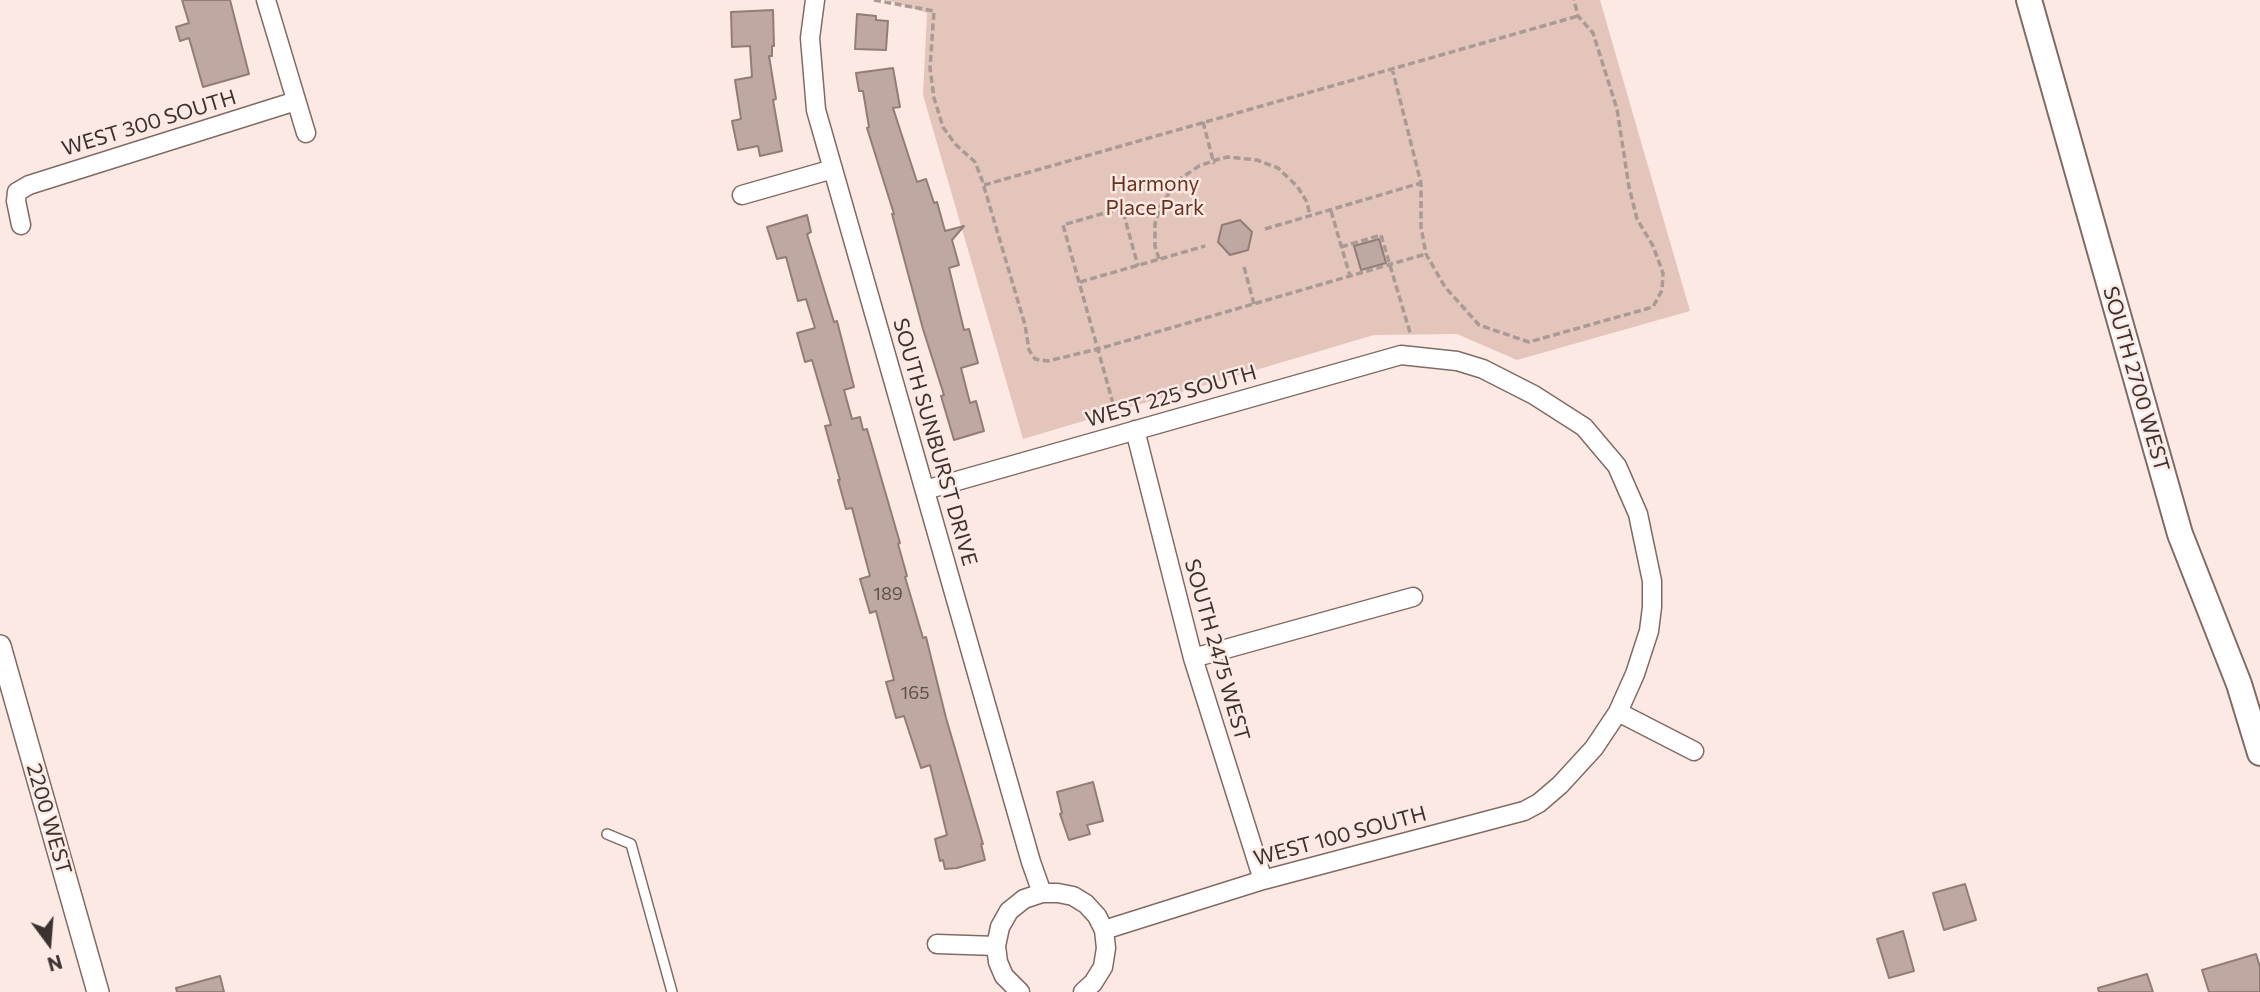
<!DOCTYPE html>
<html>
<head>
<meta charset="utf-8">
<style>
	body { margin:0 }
	#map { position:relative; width:2260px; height:992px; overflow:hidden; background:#fde9e3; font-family:Commissioner,sans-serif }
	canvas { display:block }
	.north { position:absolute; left:14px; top:908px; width:70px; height:70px; -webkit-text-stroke:5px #fde9e3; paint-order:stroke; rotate:164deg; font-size:19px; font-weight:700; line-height:28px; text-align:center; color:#3c3330 }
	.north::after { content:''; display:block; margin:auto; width:24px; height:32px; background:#3c3330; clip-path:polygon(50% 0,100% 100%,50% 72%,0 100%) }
</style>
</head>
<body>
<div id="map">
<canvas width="2260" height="992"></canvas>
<div class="north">N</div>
</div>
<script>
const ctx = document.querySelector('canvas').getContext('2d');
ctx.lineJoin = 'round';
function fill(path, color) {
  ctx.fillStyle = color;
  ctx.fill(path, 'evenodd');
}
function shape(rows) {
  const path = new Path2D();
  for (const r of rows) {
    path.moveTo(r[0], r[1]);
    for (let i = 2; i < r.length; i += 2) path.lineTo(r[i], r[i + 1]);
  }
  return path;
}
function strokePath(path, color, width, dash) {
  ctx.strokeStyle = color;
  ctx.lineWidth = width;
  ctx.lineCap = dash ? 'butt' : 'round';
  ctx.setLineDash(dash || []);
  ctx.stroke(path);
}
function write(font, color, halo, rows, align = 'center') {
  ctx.font = font + ' Commissioner,sans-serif';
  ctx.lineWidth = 5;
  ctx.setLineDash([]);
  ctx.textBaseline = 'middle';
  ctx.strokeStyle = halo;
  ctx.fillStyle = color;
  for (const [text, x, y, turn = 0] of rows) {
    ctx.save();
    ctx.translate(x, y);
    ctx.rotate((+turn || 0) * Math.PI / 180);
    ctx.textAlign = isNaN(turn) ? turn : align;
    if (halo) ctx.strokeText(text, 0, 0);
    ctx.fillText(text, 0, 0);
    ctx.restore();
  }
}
fill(shape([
	[887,0,1600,0,1690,311,1517,360,1457,334,1374,335,1023,439,923,95,927,13]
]), '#e3c5bb');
const building = shape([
	[182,0,230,0,249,74,203,87,189,38,180,41,176,27,189,23,182,0],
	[773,10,774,46,772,46,772,56,769,56,776,99,773,100,782,151,760,156,758,146,738,150,732,121,741,119,735,80,752,77,750,46,732,47,731,12,773,10],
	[857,14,876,16,876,20,888,21,886,50,855,49,857,14],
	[893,68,900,107,893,108,917,182,926,179,934,203,937,202,945,231,964,226,952,240,959,265,949,268,964,330,969,329,978,363,961,368,970,403,976,401,984,431,954,440,941,396,944,395,923,329,892,214,894,214,867,128,869,127,863,91,859,91,856,73,893,68],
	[807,215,811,232,807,234,834,322,837,321,854,387,844,390,852,419,860,417,863,430,867,429,900,543,898,544,907,576,905,577,923,638,926,637,946,718,983,844,981,844,985,860,957,868,945,869,943,860,940,861,935,839,947,835,930,765,921,768,904,716,896,718,886,682,894,680,876,611,870,613,860,579,870,576,852,508,846,509,838,480,840,480,825,426,831,425,812,360,805,362,797,333,815,328,806,299,798,301,786,257,777,259,767,227,807,215],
	[1240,220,1252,232,1248,250,1230,255,1218,242,1222,225,1240,220],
	[1379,239,1386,263,1361,270,1354,246,1379,239],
	[1093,782,1103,821,1087,825,1090,834,1069,840,1060,814,1062,813,1057,792,1093,782],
	[1965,884,1976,920,1944,930,1933,893,1965,884],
	[1903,931,1914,971,1889,978,1877,939,1903,931],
	[2256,954,2260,967,2260,992,2209,992,2202,970,2256,954],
	[2147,974,2153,992,2099,992,2098,988,2147,974],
	[220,976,224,992,177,992,176,988,220,976]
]);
fill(building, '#bfa8a1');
strokePath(building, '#927d76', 2);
const service = shape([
	[607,834,631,844,672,992]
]);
const minor = shape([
	[266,0,306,133],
	[815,0,810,38,816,110,1031,862,1042,893],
	[742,195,833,169],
	[21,225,16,201,17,192,29,185,296,101],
	[1135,430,1193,658,1263,880],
	[925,490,1401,355,1457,361,1483,369,1534,395,1584,427,1617,466,1638,514,1652,581,1652,607,1649,631,1635,674,1618,712,1594,748,1560,785,1539,803,1524,811,1263,880,1104,930],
	[1193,658,1413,597],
	[1618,712,1694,751],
	[937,944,996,946],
	[1020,992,1004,976,998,962,996,946,1000,927,1009,911,1024,899,1042,893,1058,893,1073,896,1086,904,1097,916,1104,930,1106,948,1103,967,1093,983,1083,992]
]);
const tertiary = shape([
	[0,646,98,992]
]);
const secondary = shape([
	[2029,0,2180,534,2239,684,2260,753]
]);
strokePath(service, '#806b64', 12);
strokePath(minor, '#806b64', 21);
strokePath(tertiary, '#806b64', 24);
strokePath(secondary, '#806b64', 28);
strokePath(shape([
	[874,0,934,11,930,68,934,98,943,127,955,144,975,162,982,180,1025,325,1029,350,1035,359,1048,361,1098,349,1426,254],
	[1392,68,1421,183,1421,227,1426,254,1445,287,1479,325,1529,342,1653,307,1662,290,1663,273,1653,246,1637,219,1629,187,1617,109,1593,33,1578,16,1574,0],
	[1203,122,1214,164],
	[984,185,1578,16],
	[1331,211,1350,276],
	[1265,229,1421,183],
	[1341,247,1381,235,1411,336],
	[1159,259,1155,246,1155,224,1160,207,1177,181,1199,166,1219,159,1228,157,1257,160,1278,168,1297,186,1307,202,1310,216],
	[1244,267,1254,304],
	[1080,282,1205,246],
	[1116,414,1063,225,1122,208,1138,266]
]), '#a99a95', 3.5, [7, 3.5]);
strokePath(service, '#fff', 9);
strokePath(minor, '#fff', 18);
strokePath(tertiary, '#fff', 21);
strokePath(secondary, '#fff', 24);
write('18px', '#5d504c', null, [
	["189",888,594],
	["165",915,693]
]);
write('21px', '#3c3330', '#fde9e3', [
	["WEST 300 SOUTH",149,123,-17],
	["SOUTH 2700 WEST",2136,379,74],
	["WEST 225 SOUTH",1171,396,-16],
	["SOUTH SUNBURST DRIVE",935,442,74],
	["SOUTH 2475 WEST",1217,650,74],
	["2200 WEST",49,819,74],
	["WEST 100 SOUTH",1340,836,-15]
]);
write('21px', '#67311e', '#fde9e3', [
	["Harmony",1155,184],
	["Place Park",1155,208]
]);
</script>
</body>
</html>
